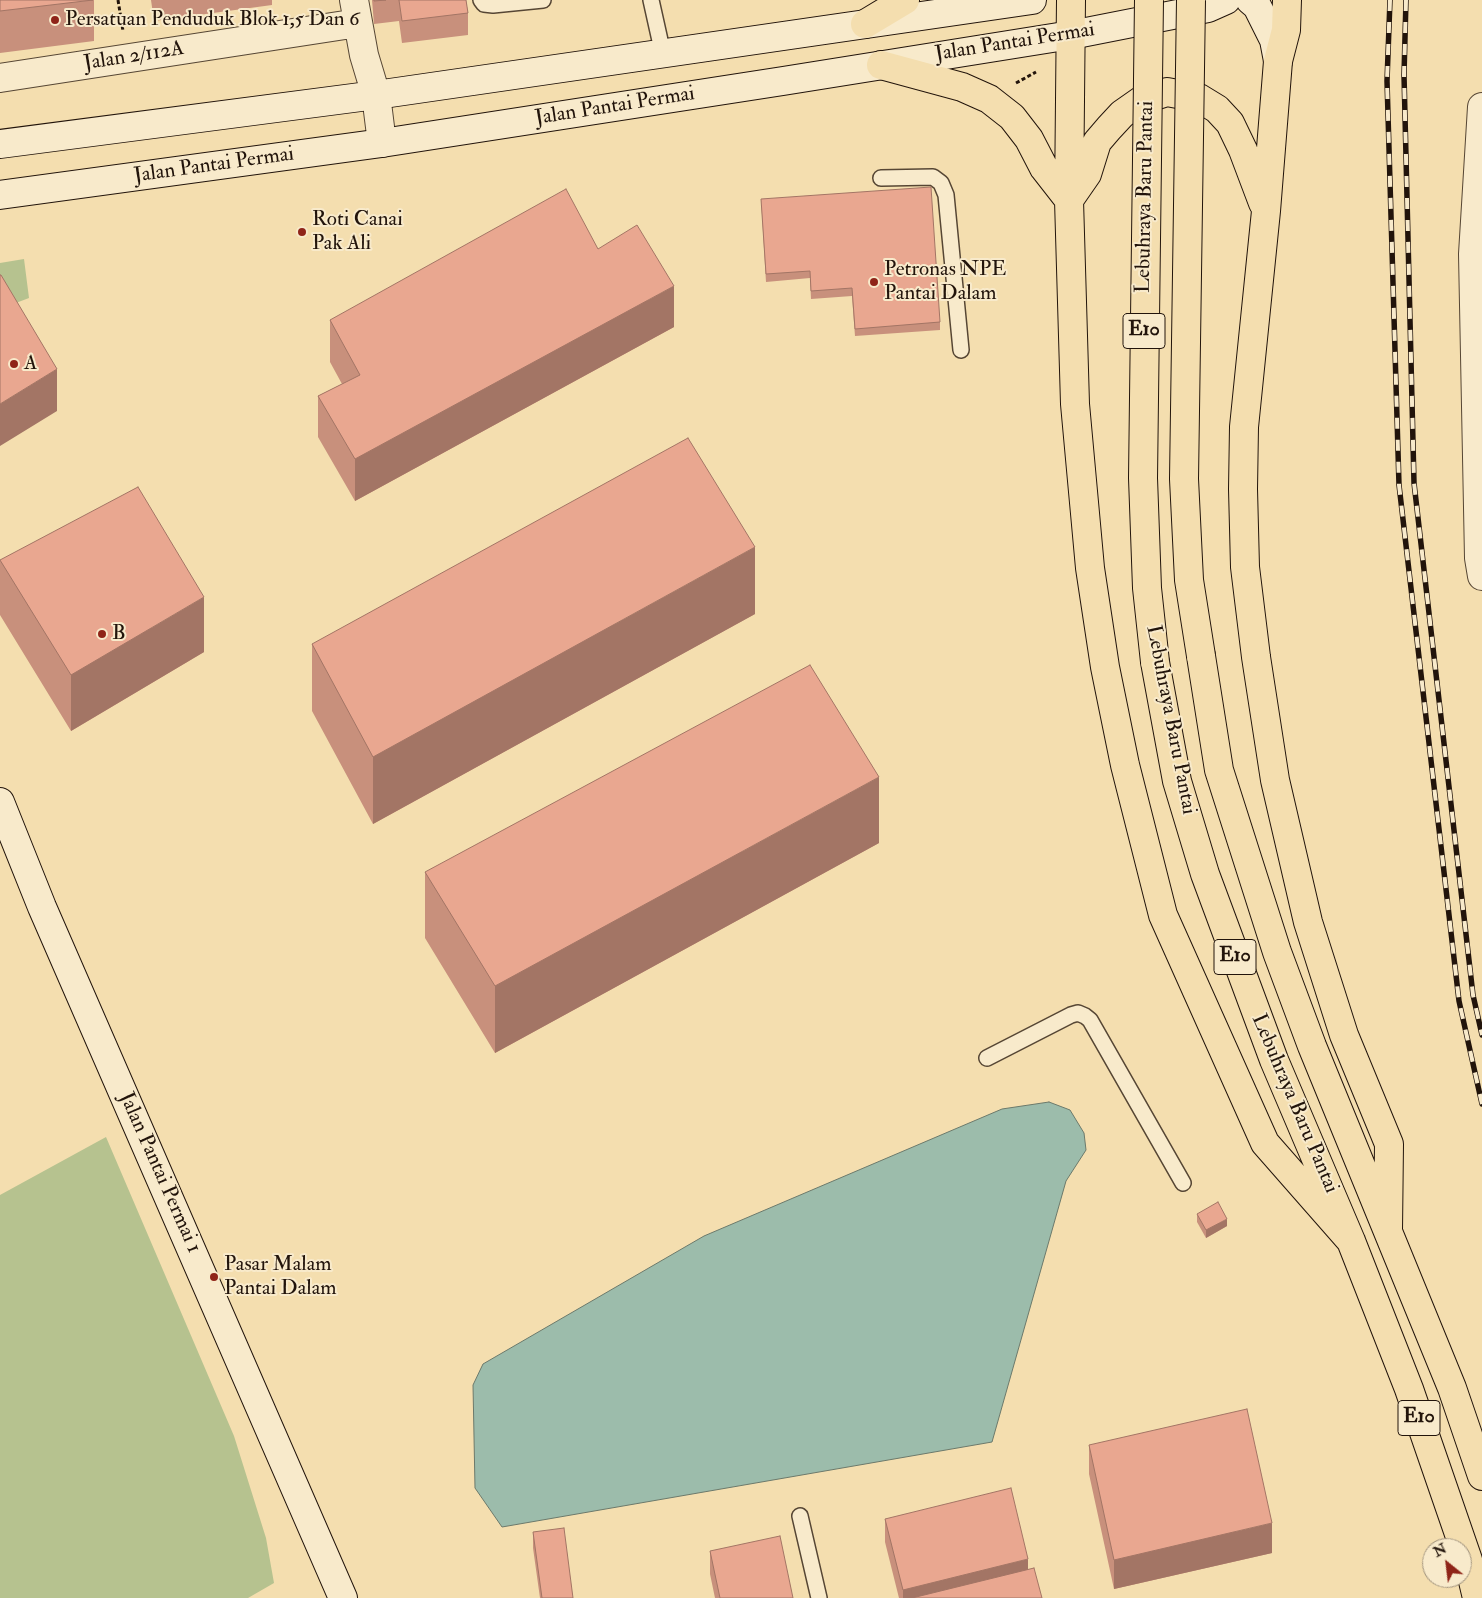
<!DOCTYPE html>
<html>
<head>
<meta charset="utf-8">
<style>
	body { margin:0 }
	#map { position:relative; width:1482px; height:1598px; overflow:hidden; background:#f4deaf; font-family:"IM FELL Double Pica",serif }
	canvas { display:block }
	.north { position:absolute; left:1422px; top:1538px; width:50px; height:50px; box-sizing:border-box; background:#f8eacb; border:1px solid #a2947e; border-radius:50%; rotate:331deg; font-size:14px; font-weight:700; line-height:20px; text-align:center; color:#22140b }
	.north::after { content:''; display:block; margin:auto; width:18px; height:22px; background:#8f2418; clip-path:polygon(50% 0,100% 100%,50% 72%,0 100%) }
</style>
</head>
<body>
<div id="map">
<canvas width="1482" height="1598"></canvas>
<div class="north">N</div>
</div>
<script>
const ctx = document.querySelector('canvas').getContext('2d');
ctx.lineJoin = 'round';
function fill(path, color) {
  ctx.fillStyle = color;
  ctx.fill(path, 'evenodd');
}
function shape(rows) {
  const path = new Path2D();
  for (const r of rows) {
    path.moveTo(r[0], r[1]);
    for (let i = 2; i < r.length; i += 2) path.lineTo(r[i], r[i + 1]);
  }
  return path;
}
function strokePath(path, color, width, dash) {
  ctx.strokeStyle = color;
  ctx.lineWidth = width;
  ctx.lineCap = dash ? 'butt' : 'round';
  ctx.setLineDash(dash || []);
  ctx.stroke(path);
}
function write(font, color, halo, rows, align = 'center') {
  ctx.font = font + ' "IM FELL Double Pica",serif';
  ctx.lineWidth = 4;
  ctx.setLineDash([]);
  ctx.textBaseline = 'middle';
  ctx.strokeStyle = halo;
  ctx.fillStyle = color;
  for (const [text, x, y, turn = 0] of rows) {
    ctx.save();
    ctx.translate(x, y);
    ctx.rotate((+turn || 0) * Math.PI / 180);
    ctx.textAlign = isNaN(turn) ? turn : align;
    if (halo) ctx.strokeText(text, 0, 0);
    ctx.fillText(text, 0, 0);
    ctx.restore();
  }
}
fill(shape([
	[24,259,29,298,0,309,0,263],
	[106,1137,234,1436,266,1538,274,1583,248,1598,0,1598,0,1195]
]), '#b6c28f');
const water = shape([
	[1049,1102,1070,1110,1084,1133,1086,1150,1066,1181,992,1442,502,1527,475,1488,473,1385,483,1364,704,1236,1002,1109,1049,1102]
]);
fill(water, '#9cbcab');
strokePath(water, '#6b796b', 1);
const lane = shape([
	[481,0,484,4,493,5,543,0],
	[651,0,663,54],
	[881,178,933,177,941,183,946,195,961,350],
	[987,1058,1071,1015,1078,1013,1085,1016,1090,1020,1183,1183],
	[800,1516,819,1598]
]);
const street = shape([
	[354,0,364,55,376,95,382,143],
	[0,78,358,23],
	[1482,107,1473,254,1479,558,1482,576]
]);
const secondary = shape([
	[1250,0,1257,6,1274,40,1278,61],
	[0,144,376,95,1032,0],
	[0,195,382,143,783,81,1071,35,1208,8,1226,0],
	[0,802,42,907,343,1598]
]);
const highway = shape([
	[1071,0,1069,200,1075,404,1090,568,1105,667,1125,765,1163,915,1265,1143,1351,1241],
	[1287,0,1286,30,1278,61,1266,211,1244,427,1243,489,1245,567,1256,657,1275,780,1308,922,1344,1035,1389,1144,1388,1230],
	[865,24,905,0],
	[881,65,962,87,989,99,1012,117,1029,139,1044,168,1069,200],
	[1069,200,1087,174,1097,142,1109,128,1122,114,1142,100,1167,92,1199,98,1217,109,1230,123,1243,150,1263,203],
	[1201,656,1219,770,1277,952,1312,1046,1452,1388,1482,1476],
	[1155,662,1177,781,1205,874,1274,1060,1351,1241,1409,1389,1468,1560,1477,1598]
]);
strokePath(lane, '#564634', 18);
strokePath(street, '#564634', 30);
strokePath(secondary, '#22140b', 30);
strokePath(highway, '#22140b', 30);
strokePath(shape([
	[118,0,123,31],
	[1016,83,1036,72]
]), '#22140b', 3, [4, 2.5]);
strokePath(lane, '#f8eacb', 15);
strokePath(street, '#f8eacb', 28);
strokePath(secondary, '#f8eacb', 28);
strokePath(highway, '#f4deaf', 28);
const rail = shape([
	[1390,0,1387,81,1399,485,1459,1001,1482,1104],
	[1406,0,1404,75,1414,483,1473,995,1482,1035]
]);
strokePath(rail, '#22140b', 5.5);
strokePath(rail, '#f8eacb', 4, [11]);
const highwayBridge = shape([
	[1149,0,1143,478,1147,588,1155,662],
	[1191,0,1184,479,1189,580,1201,656]
]);
strokePath(highwayBridge, '#22140b', 30, []);
strokePath(highwayBridge, '#f4deaf', 28);
fill(shape([
	[0,0,94,0,94,41,0,53],
	[151,0,272,0,272,5,154,21],
	[372,0,466,0,468,13,468,35,402,43,399,21,374,24],
	[761,199,940,322,940,330,855,336,852,296,811,299,810,278,766,282],
	[598,249,674,327,355,501,318,437,318,396,342,384,330,362,330,320],
	[0,560,204,652,71,731,0,615],
	[755,614,373,824,312,711,312,644],
	[879,843,495,1053,425,938,425,872],
	[1197,1214,1227,1226,1206,1238,1197,1222],
	[1089,1445,1272,1553,1114,1589,1089,1474],
	[885,1519,1028,1569,1042,1598,899,1598,885,1542],
	[533,1532,573,1598,540,1598,533,1548],
	[710,1551,793,1598,715,1598,710,1574]
]), '#c8907c');
fill(shape([
	[674,286,674,327,355,501,355,459],
	[57,369,57,411,0,446,0,404],
	[755,547,755,614,373,824,373,757],
	[204,597,204,652,71,731,71,675],
	[879,777,879,843,495,1053,495,986],
	[1227,1219,1227,1226,1206,1238,1206,1230],
	[1272,1523,1272,1553,1114,1589,1114,1560],
	[1028,1559,1028,1582,961,1598,903,1598,903,1590]
]), '#a37565');
const building = shape([
	[0,0,93,0,0,11,0,0],
	[374,0,386,0,374,1,374,0],
	[399,0,466,0,468,13,402,21,399,0],
	[931,187,940,322,855,329,852,288,811,291,810,271,766,274,761,199,931,187],
	[566,189,598,249,637,225,674,286,355,459,318,396,360,375,330,320,566,189],
	[0,275,1,275,57,369,0,404,0,275],
	[688,438,755,547,373,757,312,644,688,438],
	[138,487,204,597,71,675,0,560,138,487],
	[810,665,879,777,495,986,425,872,810,665],
	[1218,1202,1227,1219,1206,1230,1197,1214,1218,1202],
	[1247,1409,1272,1523,1114,1560,1089,1445,1247,1409],
	[1011,1488,1028,1559,903,1590,885,1519,1011,1488],
	[564,1528,573,1598,542,1598,533,1532,564,1528],
	[780,1536,793,1598,720,1598,710,1551,780,1536],
	[1034,1568,1042,1598,912,1598,1034,1568]
]);
fill(building, '#e9a790');
strokePath(building, '#a37565', 1);
for (const [x, y, r, color] of [
	[55,20,5,"#8f2418"],
	[302,232,5,"#8f2418"],
	[874,282,5,"#8f2418"],
	[14,364,5,"#8f2418"],
	[102,634,5,"#8f2418"],
	[214,1277,5,"#8f2418"]
]) {
  const dot = new Path2D();
  dot.arc(x, y, r, 0, 2 * Math.PI);
  ctx.fillStyle = color;
  ctx.fill(dot);
  strokePath(dot, '#f8eacb', 2);
}
for (const [x, y, w] of [
	[1144,331,42],
	[1235,957,42],
	[1419,1418,42]
]) {
  const box = new Path2D();
  box.roundRect(x - w / 2, y - 17.5, w, 35, 4);
  ctx.fillStyle = '#f8eacb';
  ctx.fill(box);
  strokePath(box, '#22140b', 1);
}
write('bold 20px', '#22140b', null, [
	["E10",1144,331],
	["E10",1235,957],
	["E10",1419,1418]
]);
write('21px', '#22140b', '#f8eacb', [
	["Persatuan Penduduk Blok 1,5 Dan 6",65,20],
	["Roti Canai",312,220],
	["Pak Ali",312,244],
	["Petronas NPE",884,270],
	["Pantai Dalam",884,294],
	["A",24,364],
	["B",112,634],
	["Pasar Malam",224,1265],
	["Pantai Dalam",224,1289]
], 'left');
write('21px', '#22140b', '#f8eacb', [
	["Jalan Pantai Permai",1015,43,-9],
	["Jalan 2/112A",134,57,-9],
	["Jalan Pantai Permai",615,107,-9],
	["Jalan Pantai Permai",214,166,-8],
	["Lebuhraya Baru Pantai",1146,197,-89],
	["Lebuhraya Baru Pantai",1170,720,79],
	["Lebuhraya Baru Pantai",1294,1104,67],
	["Jalan Pantai Permai 1",159,1173,66]
]);
</script>
</body>
</html>
